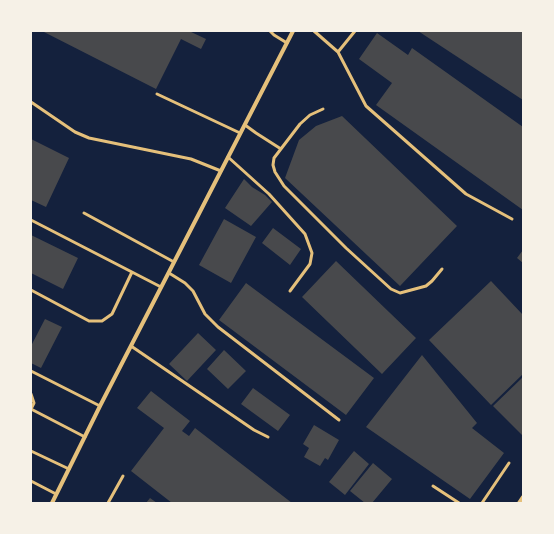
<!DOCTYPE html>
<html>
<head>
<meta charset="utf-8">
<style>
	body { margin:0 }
	#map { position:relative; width:554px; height:534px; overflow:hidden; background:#14213d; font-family:Ubuntu,sans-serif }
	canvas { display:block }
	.frame { position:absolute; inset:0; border:32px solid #f6f1e7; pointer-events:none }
</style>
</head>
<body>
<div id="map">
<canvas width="554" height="534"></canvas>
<div class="frame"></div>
</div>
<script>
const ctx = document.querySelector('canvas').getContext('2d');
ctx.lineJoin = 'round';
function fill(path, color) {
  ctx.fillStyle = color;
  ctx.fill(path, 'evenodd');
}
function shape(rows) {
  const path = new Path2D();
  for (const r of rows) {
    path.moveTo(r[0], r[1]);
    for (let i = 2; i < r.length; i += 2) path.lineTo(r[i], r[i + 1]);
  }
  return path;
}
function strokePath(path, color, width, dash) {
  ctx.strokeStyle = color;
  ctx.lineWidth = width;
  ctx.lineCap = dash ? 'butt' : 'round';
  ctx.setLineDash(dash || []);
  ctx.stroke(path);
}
fill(shape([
	[42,31,189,31,206,39,201,49,181,39,156,89],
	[418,31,523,31,523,100],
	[377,33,408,55,412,48,523,127,523,210,376,105,392,83,359,59],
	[342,116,457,226,400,286,285,178,299,140,316,126],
	[31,139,69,158,46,207,31,200],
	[244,179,252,187,265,195,272,202,251,226,225,208],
	[224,219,256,237,231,283,199,265],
	[273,228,301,249,290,265,262,243],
	[31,235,78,258,63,289,31,273],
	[523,250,523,263,517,258],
	[336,261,416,338,382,374,302,297],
	[491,281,523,315,523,374,491,405,429,340],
	[246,283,374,378,346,415,219,320],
	[45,319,62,327,41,368,31,363,31,346],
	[198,333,216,350,187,381,169,364],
	[224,350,246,371,228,389,207,369],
	[422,355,477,423,472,428,504,453,470,499,366,427],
	[523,377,523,436,493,406],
	[253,388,290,415,278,431,241,404],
	[151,391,190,421,182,431,189,436,195,428,292,503,172,503,131,471,164,428,137,408],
	[314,425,339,440,328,460,325,458,320,466,304,457,309,448,303,444],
	[354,451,369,464,345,495,329,482],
	[373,463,392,479,372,503,365,503,350,491],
	[150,498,157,503,146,503]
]), '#48494c');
strokePath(shape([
	[270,31,274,35,287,43],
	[314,31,338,52,366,106,466,194,512,219],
	[338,52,355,31],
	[157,94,240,133],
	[31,102,75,132,89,138,191,159,221,171],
	[323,109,310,115,300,124,274,158,273,165,275,172,284,186,346,248,391,289,400,293,426,286,432,281,442,269],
	[245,125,256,133,281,149],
	[228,157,269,194,305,234,312,253,310,264,290,291],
	[84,213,174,262],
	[31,220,161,287],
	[169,273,185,283,193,291,205,314,218,327,339,420],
	[31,290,89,321,102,321,112,314,132,272],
	[131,346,254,430,268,437],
	[31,371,100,406],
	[31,394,34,403,31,409],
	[31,409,85,437],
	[31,451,69,469],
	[31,481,56,494],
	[433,486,459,503],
	[108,503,123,476],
	[482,503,509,463]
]), '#e5c07b', 3);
strokePath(shape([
	[52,503,100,406,293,31],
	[519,503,523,497]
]), '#e5c07b', 4);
</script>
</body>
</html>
